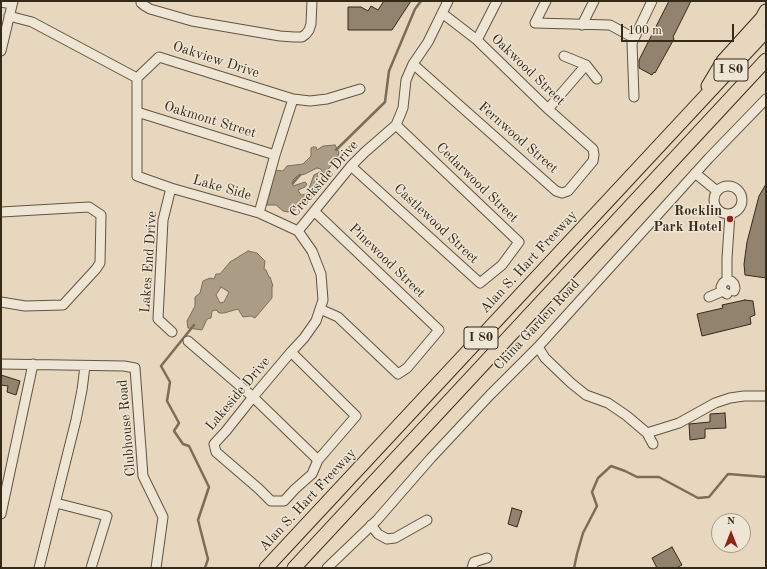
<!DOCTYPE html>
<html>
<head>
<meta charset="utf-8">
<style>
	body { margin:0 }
	#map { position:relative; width:767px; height:569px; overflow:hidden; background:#e6d7be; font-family:"Old Standard TT",serif }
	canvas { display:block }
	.frame { position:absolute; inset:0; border:2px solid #352917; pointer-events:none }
	.north { position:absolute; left:711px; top:513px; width:40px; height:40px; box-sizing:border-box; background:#efe5d5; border:1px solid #a59a89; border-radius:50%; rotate:0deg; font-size:11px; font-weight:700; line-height:16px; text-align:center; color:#352917 }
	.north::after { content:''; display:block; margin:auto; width:14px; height:18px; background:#8f2418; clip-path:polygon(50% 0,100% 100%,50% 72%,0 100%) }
	.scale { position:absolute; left:621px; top:24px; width:113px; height:18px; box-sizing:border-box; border:2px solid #352917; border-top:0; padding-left:5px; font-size:12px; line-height:14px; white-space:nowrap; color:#352917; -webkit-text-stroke:3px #efe5d5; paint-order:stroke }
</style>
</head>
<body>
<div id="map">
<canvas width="767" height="569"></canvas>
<div class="frame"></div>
<div class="north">N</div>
<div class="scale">100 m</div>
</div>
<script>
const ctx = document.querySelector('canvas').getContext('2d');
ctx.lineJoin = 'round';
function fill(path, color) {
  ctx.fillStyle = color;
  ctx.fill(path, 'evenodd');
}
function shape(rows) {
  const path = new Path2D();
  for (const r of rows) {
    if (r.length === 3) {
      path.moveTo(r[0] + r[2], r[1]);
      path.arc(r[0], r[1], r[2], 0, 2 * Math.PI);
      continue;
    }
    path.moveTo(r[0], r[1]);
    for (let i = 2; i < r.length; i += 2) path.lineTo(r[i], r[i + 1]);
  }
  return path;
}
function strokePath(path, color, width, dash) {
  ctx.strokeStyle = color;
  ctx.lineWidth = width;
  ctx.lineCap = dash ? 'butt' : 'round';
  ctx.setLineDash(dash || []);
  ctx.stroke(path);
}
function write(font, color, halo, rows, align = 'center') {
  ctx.font = font + ' "Old Standard TT",serif';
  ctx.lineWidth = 3;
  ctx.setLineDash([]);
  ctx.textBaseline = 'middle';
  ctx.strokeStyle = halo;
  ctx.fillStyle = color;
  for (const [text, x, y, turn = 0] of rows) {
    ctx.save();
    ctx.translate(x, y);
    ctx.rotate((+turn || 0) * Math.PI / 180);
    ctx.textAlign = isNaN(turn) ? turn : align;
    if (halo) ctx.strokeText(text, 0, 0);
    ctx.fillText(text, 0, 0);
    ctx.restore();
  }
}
const water = shape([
	[335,145,339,152,338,157,326,172,318,175,316,188,298,209,288,212,283,211,276,205,266,205,267,199,269,196,275,170,283,171,287,166,303,164,311,156,311,148,313,147,316,147,317,150,323,146,335,145],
	[317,168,321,169,322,171,314,175,307,194,301,195,298,190,305,187,307,184,305,182,293,186,293,184,295,181,293,181,293,180,297,176,305,174,317,168],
	[248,251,257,253,265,261,264,269,266,270,269,277,270,277,273,286,272,286,272,298,255,318,251,316,243,317,238,309,224,313,219,313,216,310,212,311,211,318,207,319,202,330,188,328,187,321,195,306,195,297,200,293,203,281,210,278,214,279,216,274,220,274,230,262,248,251],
	[221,287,229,292,224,302,220,303,216,295,221,287]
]);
fill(water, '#aa9c85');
strokePath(water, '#7b6e59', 1);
strokePath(shape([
	[336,150,385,102,389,71,415,9,421,1],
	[293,183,300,175],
	[194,325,161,366,170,382,167,401,179,423,174,431,183,444,189,446,209,487,198,520,208,559,205,568],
	[574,568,577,554,583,533,597,506,592,492,598,478,611,466,625,471,637,477,659,477,698,498,709,497,728,474,766,477]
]), '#7b6e59', 2.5);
const building = shape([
	[384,1,411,1,392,30,348,30,348,7,361,7,368,11,371,6,378,10,384,1],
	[669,1,691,1,673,37,674,39,655,73,654,72,652,75,639,68,639,60,669,1],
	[766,184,766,278,745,275,744,264,747,242,759,196,766,184],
	[745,300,753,301,755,315,750,317,751,324,702,336,697,314,723,308,722,305,745,300],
	[1,375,20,381,16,395,7,392,8,386,1,385,1,375],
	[725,413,726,428,705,429,705,438,690,440,689,424,710,422,710,414,725,413],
	[512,508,522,511,517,527,508,524,512,508],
	[672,547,682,565,676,568,657,568,652,558,672,547]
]);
fill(building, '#91836e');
strokePath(building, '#352917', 1);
const minor = shape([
	[141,1,141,3,145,6,150,9,192,21,280,36,294,37,302,37,306,34,309,30,311,24,312,1],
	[546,1,535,23,610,25,634,38],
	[1,2,12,4],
	[9,16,32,22,137,78],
	[582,25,594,1],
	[477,40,497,1],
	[1,51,13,1],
	[564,56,586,65,597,79],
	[413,64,556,191,562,193,568,191,593,161,594,155,593,149,548,109,477,40,442,13],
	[634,97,632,43,652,1],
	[548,109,586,65],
	[137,112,275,155],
	[351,166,480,283,502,265,519,242,396,125],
	[695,173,717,191],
	[728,200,14],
	[171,188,163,220,158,319,172,332],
	[1,212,89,207,101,215,100,263,96,269,63,305,25,306,1,302],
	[315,212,439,330,407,368,398,374,338,317,320,309],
	[259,213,275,155,293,99],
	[298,231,259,213,171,188,137,176,137,78,159,57,293,99,310,101,327,99,360,89],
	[298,231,351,166,365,152,396,125,403,108,406,80,413,64,428,42,448,1],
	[727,280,727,258,730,214],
	[727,294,723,291,721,287,723,283,727,280,731,281,734,284,735,288,734,291],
	[709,297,723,291],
	[188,341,253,397,318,460],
	[538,347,545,358,571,383,586,395,608,403,627,416,647,433,653,444],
	[291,352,356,416,318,460,312,474,295,489,284,501,271,501,259,489,216,452,214,444,226,431,253,397,291,352,304,338,316,321,323,300,321,274,312,251,298,231],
	[1,364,124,366,135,368,143,476,163,517,156,568],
	[647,433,679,423,715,403,730,398,744,396,766,396],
	[56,503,107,516,91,568],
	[1,514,33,364],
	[371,525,378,534,387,539,395,538,427,520],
	[39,568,76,420,82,390,85,366],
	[327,568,377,520,431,458,490,395,538,347,709,158,766,99],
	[472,568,474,562,487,558]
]);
const highway = shape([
	[708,86,723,61,762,18,766,11],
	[266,568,766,31],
	[294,568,766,60]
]);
strokePath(minor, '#615441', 11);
strokePath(highway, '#352917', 15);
strokePath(minor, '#efe5d5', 9);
strokePath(highway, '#e6d7be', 13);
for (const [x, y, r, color] of [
	[730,219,4,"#8f2418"]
]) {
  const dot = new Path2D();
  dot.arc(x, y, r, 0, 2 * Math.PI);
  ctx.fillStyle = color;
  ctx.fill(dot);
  strokePath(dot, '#efe5d5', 1.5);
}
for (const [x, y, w] of [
	[731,70,34],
	[481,338,34]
]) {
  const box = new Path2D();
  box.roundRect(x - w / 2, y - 11, w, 22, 3);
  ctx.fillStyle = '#efe5d5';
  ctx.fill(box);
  strokePath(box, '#352917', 1);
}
write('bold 13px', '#352917', null, [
	["I 80",731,70],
	["I 80",481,338]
]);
write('14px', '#352917', '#efe5d5', [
	["Oakview Drive",216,60,18],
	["Oakwood Street",528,70,44],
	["Oakmont Street",210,120,17],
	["Fernwood Street",518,138,41],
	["Creekside Drive",324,179,-49],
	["Cedarwood Street",477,183,44],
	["Lake Side",222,188,16],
	["Castlewood Street",436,224,43],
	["Pinewood Street",387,261,44],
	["Lakes End Drive",149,262,-86],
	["Alan S. Hart Freeway",529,262,-47],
	["China Garden Road",537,325,-47],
	["Lakeside Drive",238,394,-50],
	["Clubhouse Road",127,428,-95],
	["Alan S. Hart Freeway",308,500,-47]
]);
write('bold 14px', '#352917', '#efe5d5', [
	["Rocklin",722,211],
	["Park Hotel",722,227]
], 'right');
</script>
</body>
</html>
